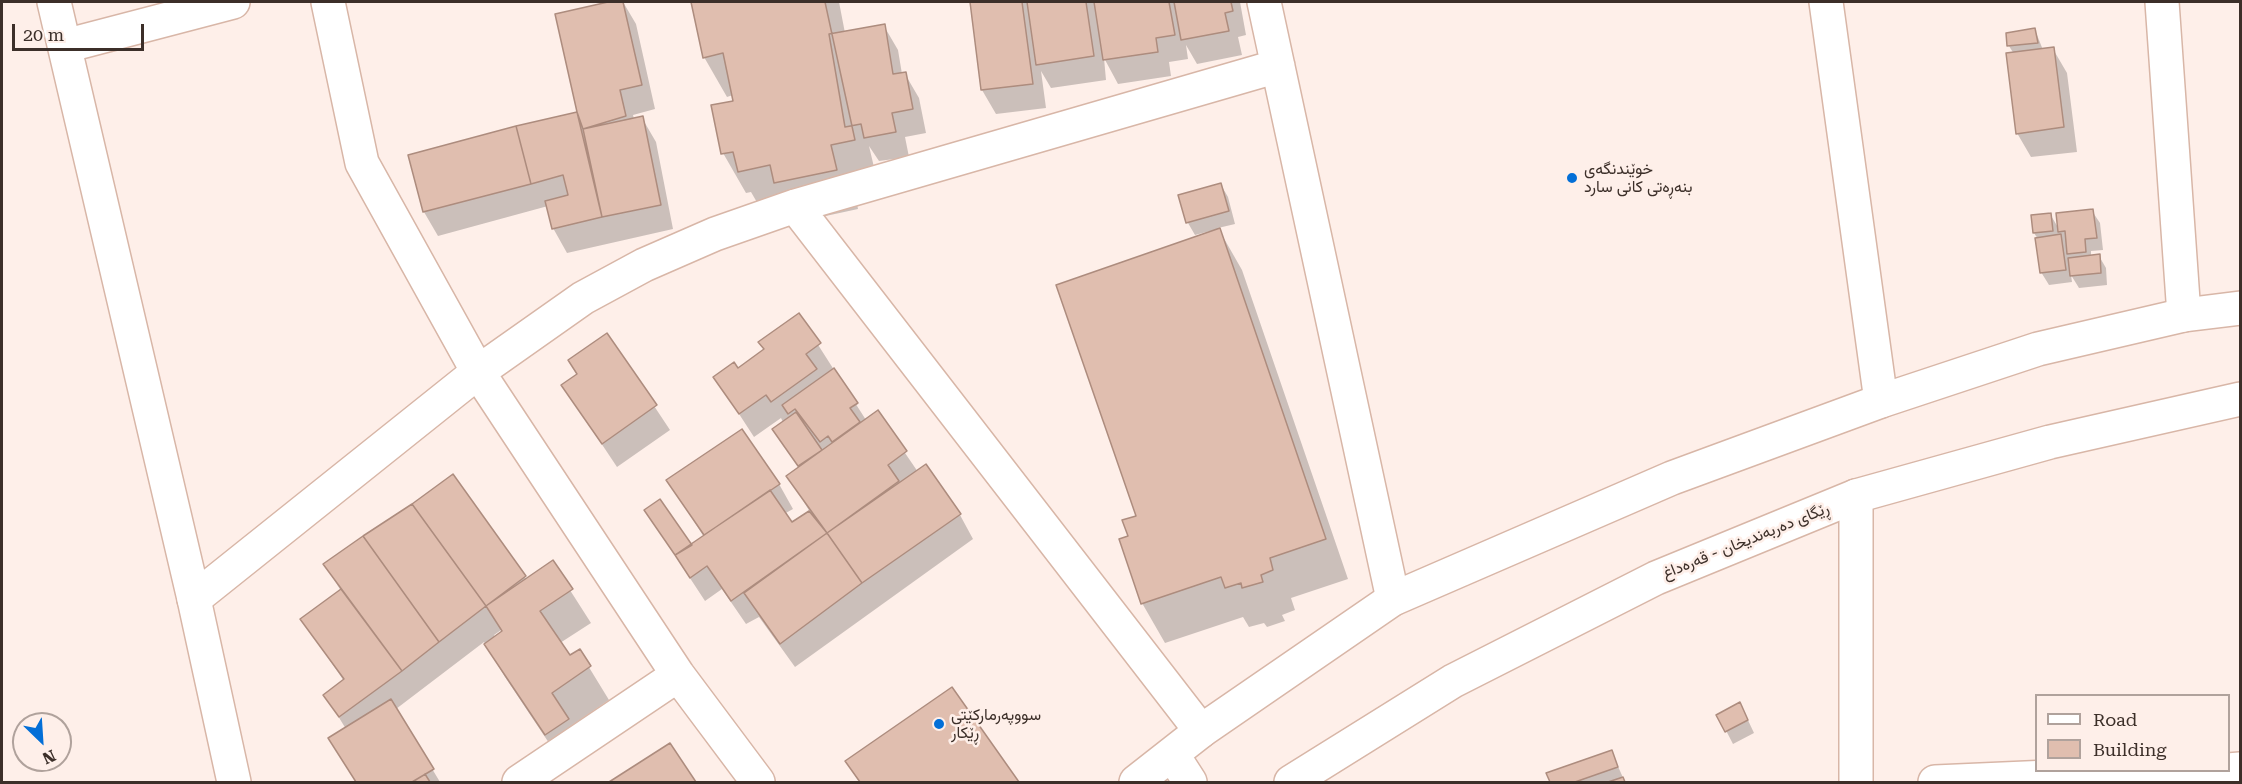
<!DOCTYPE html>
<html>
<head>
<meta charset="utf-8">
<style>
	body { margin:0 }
	#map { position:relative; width:2242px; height:784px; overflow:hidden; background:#feefe9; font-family:"Roboto Serif",serif }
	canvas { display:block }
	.frame { position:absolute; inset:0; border:3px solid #3c2f29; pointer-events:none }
	.legend { position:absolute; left:2035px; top:694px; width:195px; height:78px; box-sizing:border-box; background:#feefe9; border:2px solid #b0a29c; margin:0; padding:8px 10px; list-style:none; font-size:18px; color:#3c2f29 }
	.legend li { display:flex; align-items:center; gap:12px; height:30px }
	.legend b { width:30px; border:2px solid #b0a29c }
	.north { position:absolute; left:12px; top:712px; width:60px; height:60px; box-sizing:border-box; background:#feefe9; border:2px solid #b0a29c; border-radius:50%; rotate:155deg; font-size:16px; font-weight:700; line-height:24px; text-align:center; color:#3c2f29 }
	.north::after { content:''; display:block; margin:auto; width:21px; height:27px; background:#036fd7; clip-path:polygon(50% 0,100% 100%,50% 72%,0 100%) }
	.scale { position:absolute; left:12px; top:24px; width:132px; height:27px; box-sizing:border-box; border:3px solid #3c2f29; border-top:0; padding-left:8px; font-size:18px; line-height:21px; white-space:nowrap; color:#3c2f29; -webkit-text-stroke:4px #feefe9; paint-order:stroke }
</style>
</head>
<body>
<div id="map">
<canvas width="2242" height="784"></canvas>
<div class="frame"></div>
<ul class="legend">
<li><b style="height:8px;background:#fff"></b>Road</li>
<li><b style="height:16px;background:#e0beaf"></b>Building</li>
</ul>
<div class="north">N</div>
<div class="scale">20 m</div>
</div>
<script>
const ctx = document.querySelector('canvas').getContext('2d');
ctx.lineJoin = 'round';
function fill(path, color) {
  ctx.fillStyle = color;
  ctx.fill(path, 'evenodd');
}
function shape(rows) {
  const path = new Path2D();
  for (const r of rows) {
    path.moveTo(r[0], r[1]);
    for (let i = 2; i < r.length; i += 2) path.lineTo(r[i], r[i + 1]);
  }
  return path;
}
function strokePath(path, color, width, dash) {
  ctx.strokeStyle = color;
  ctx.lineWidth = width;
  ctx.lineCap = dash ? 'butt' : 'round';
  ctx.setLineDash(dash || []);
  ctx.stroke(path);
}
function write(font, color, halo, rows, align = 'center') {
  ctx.font = font + ' "Roboto Serif",Vazirmatn,serif';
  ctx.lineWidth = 5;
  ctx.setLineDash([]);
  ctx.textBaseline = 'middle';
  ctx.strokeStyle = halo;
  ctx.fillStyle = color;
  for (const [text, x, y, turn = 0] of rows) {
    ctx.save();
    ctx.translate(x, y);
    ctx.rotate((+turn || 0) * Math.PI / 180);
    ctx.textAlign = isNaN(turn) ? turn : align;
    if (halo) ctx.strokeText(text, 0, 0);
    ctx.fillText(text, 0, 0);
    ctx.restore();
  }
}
fill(shape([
	[614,2,623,2,636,24,655,109,633,115,634,119,642,118,656,142,673,229,567,253,553,228,548,206,438,236,424,212,410,156,578,113,557,15],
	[692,2,839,2,845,33,884,26,898,50,902,74,905,74,919,98,926,133,905,137,909,157,879,161,869,146,877,180,853,185,858,209,798,222,762,211,751,192,746,193,723,153,735,102,733,95,727,97,704,57],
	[971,2,1240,2,1246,35,1238,37,1242,55,1197,64,1186,45,1188,59,1169,62,1171,76,1118,84,1104,58,1106,80,1051,88,1041,71,1046,108,996,114,982,90],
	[2035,30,2043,50,2053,49,2067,73,2077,152,2031,157,2017,133,2014,54,2009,46],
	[1221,185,1228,197,1235,224,1218,228,1242,270,1348,579,1291,598,1295,610,1282,615,1285,621,1267,627,1264,623,1249,627,1243,617,1165,643,1142,603,1129,537,1137,517,1211,233,1210,231,1195,235,1188,223,1180,197],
	[2092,211,2100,223,2103,250,2091,251,2091,257,2099,256,2106,268,2107,285,2079,288,2071,275,2072,282,2049,285,2041,272,2038,239,2034,233,2050,214,2059,229],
	[799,315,866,420,877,412,918,472,960,515,973,539,795,667,759,617,746,624,722,589,705,601,646,511,691,546,704,537,668,481,779,484,793,509,784,514,792,525,810,512,788,476,799,468,774,429,783,422,781,418,754,437,715,377,737,370,765,350],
	[607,335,670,430,617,467,563,386,578,375],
	[452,476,527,580,552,562,591,623,560,643,569,657,579,651,609,700,571,726,587,753,565,767,505,677,484,642,396,709,440,782,357,782,344,763,346,729,325,695,344,681,302,620,341,591,325,565],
	[501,630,504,632,495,637,494,635],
	[952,689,1017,782,859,782,847,762],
	[1718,715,1746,716,1754,733,1733,744],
	[670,745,695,782,611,782],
	[1611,751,1625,782,1551,782,1548,774]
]), '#0003');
const building = shape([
	[608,2,623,2,642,85,620,90,626,116,583,129,577,112,555,14,608,2],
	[691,2,825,2,855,140,831,145,837,170,774,183,770,165,738,172,733,152,721,154,711,105,733,101,723,53,703,58,691,2],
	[970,2,1022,2,1033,84,981,90,970,2],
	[1027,2,1086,2,1094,56,1036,65,1027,2],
	[1094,2,1169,2,1175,35,1156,38,1158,52,1103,60,1094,2],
	[1174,2,1231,2,1233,11,1225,13,1229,31,1181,40,1174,2],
	[885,24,893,74,906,72,913,109,892,113,896,132,864,138,861,124,845,127,829,34,885,24],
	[2035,28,2038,43,2007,46,2006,33,2035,28],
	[2054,47,2064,127,2016,134,2006,53,2054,47],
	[577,112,602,217,552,229,545,201,568,195,563,175,531,184,516,126,577,112],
	[643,116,661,205,602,217,583,129,643,116],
	[516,126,531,184,423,212,408,155,516,126],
	[1221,183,1229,211,1186,223,1178,195,1221,183],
	[2093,209,2097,238,2085,239,2086,252,2067,254,2065,231,2058,232,2056,213,2093,209],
	[2051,213,2053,231,2033,233,2031,215,2051,213],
	[1220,228,1326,539,1270,558,1273,570,1261,575,1263,582,1242,588,1241,583,1225,588,1221,577,1141,604,1119,539,1128,536,1122,520,1136,516,1056,285,1220,228],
	[2061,234,2066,270,2040,273,2035,238,2061,234],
	[2100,254,2101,273,2070,276,2068,258,2100,254],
	[799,313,821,343,806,354,817,369,771,402,766,395,739,414,713,377,734,362,738,368,764,349,758,342,799,313],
	[607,333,657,405,602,444,561,385,577,374,568,360,607,333],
	[834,368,858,403,850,408,860,422,832,442,828,436,820,442,795,409,788,414,782,405,834,368],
	[878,410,907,451,888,465,899,481,827,533,786,476,878,410],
	[796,412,822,450,798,466,772,429,796,412],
	[742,429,780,484,704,535,666,480,742,429],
	[926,464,961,514,862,583,827,533,926,464],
	[453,474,526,576,486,606,412,504,453,474],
	[770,490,792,522,809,511,827,533,731,601,707,566,690,578,675,555,770,490],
	[660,499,692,545,675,555,644,510,660,499],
	[412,504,486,606,439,642,363,536,412,504],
	[827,533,862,583,780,644,744,593,827,533],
	[363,536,439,642,402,671,323,564,363,536],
	[553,560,573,589,540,611,570,655,580,649,591,666,552,693,569,719,545,735,484,644,502,631,486,606,553,560],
	[341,589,402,671,339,717,323,695,344,679,300,619,341,589],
	[952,687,1019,782,860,782,845,761,952,687],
	[391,699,434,769,412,782,356,782,328,738,391,699],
	[1740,702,1748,720,1725,732,1716,715,1740,702],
	[670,743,696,782,609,782,670,743],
	[1612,750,1618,767,1575,782,1550,782,1546,773,1612,750],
	[425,774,430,782,413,782,425,774],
	[1623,777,1625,782,1608,782,1623,777]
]);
fill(building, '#e0beaf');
strokePath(building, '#ad8c7e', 1.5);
const street = shape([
	[328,2,362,163,478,372,678,675,758,782],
	[1264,2,1393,599],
	[1826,2,1881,401],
	[2162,2,2184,315],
	[65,46,233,2],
	[795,206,1201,731],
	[194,599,478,372,583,298,644,265,715,234,795,206,1278,66],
	[2228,770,2240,769],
	[519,782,678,675],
	[1856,782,1856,496],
	[1935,782,2207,770]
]);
const secondary = shape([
	[54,2,194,599,234,782]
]);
const primary = shape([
	[1172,754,1190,782],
	[1136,782,1201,731,1393,599,1672,478,1881,401,2038,349,2184,315,2240,308],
	[1291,782,1453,681,1656,578,1856,496,2050,442,2240,399]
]);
strokePath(street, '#d8b6a7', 36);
strokePath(secondary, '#d8b6a7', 36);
strokePath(primary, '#d8b6a7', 36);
strokePath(street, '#fff', 33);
strokePath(secondary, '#fff', 33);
strokePath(primary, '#fff', 33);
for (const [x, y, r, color] of [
	[1572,178,6,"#036fd7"],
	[939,724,6,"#036fd7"]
]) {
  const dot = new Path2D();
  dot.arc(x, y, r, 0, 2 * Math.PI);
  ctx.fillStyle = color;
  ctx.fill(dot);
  strokePath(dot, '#feefe9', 2);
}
write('16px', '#3c2f29', '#feefe9', [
	["خوێندنگەی",1584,169],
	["بنەڕەتی کانی سارد",1584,187],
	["سووپەرمارکێتی",951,715],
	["ڕێکار",951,733]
], 'left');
write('16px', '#3c2f29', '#feefe9', [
	["ڕێگای دەربەندیخان - قەرەداغ",1746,541,-22]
]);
</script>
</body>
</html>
